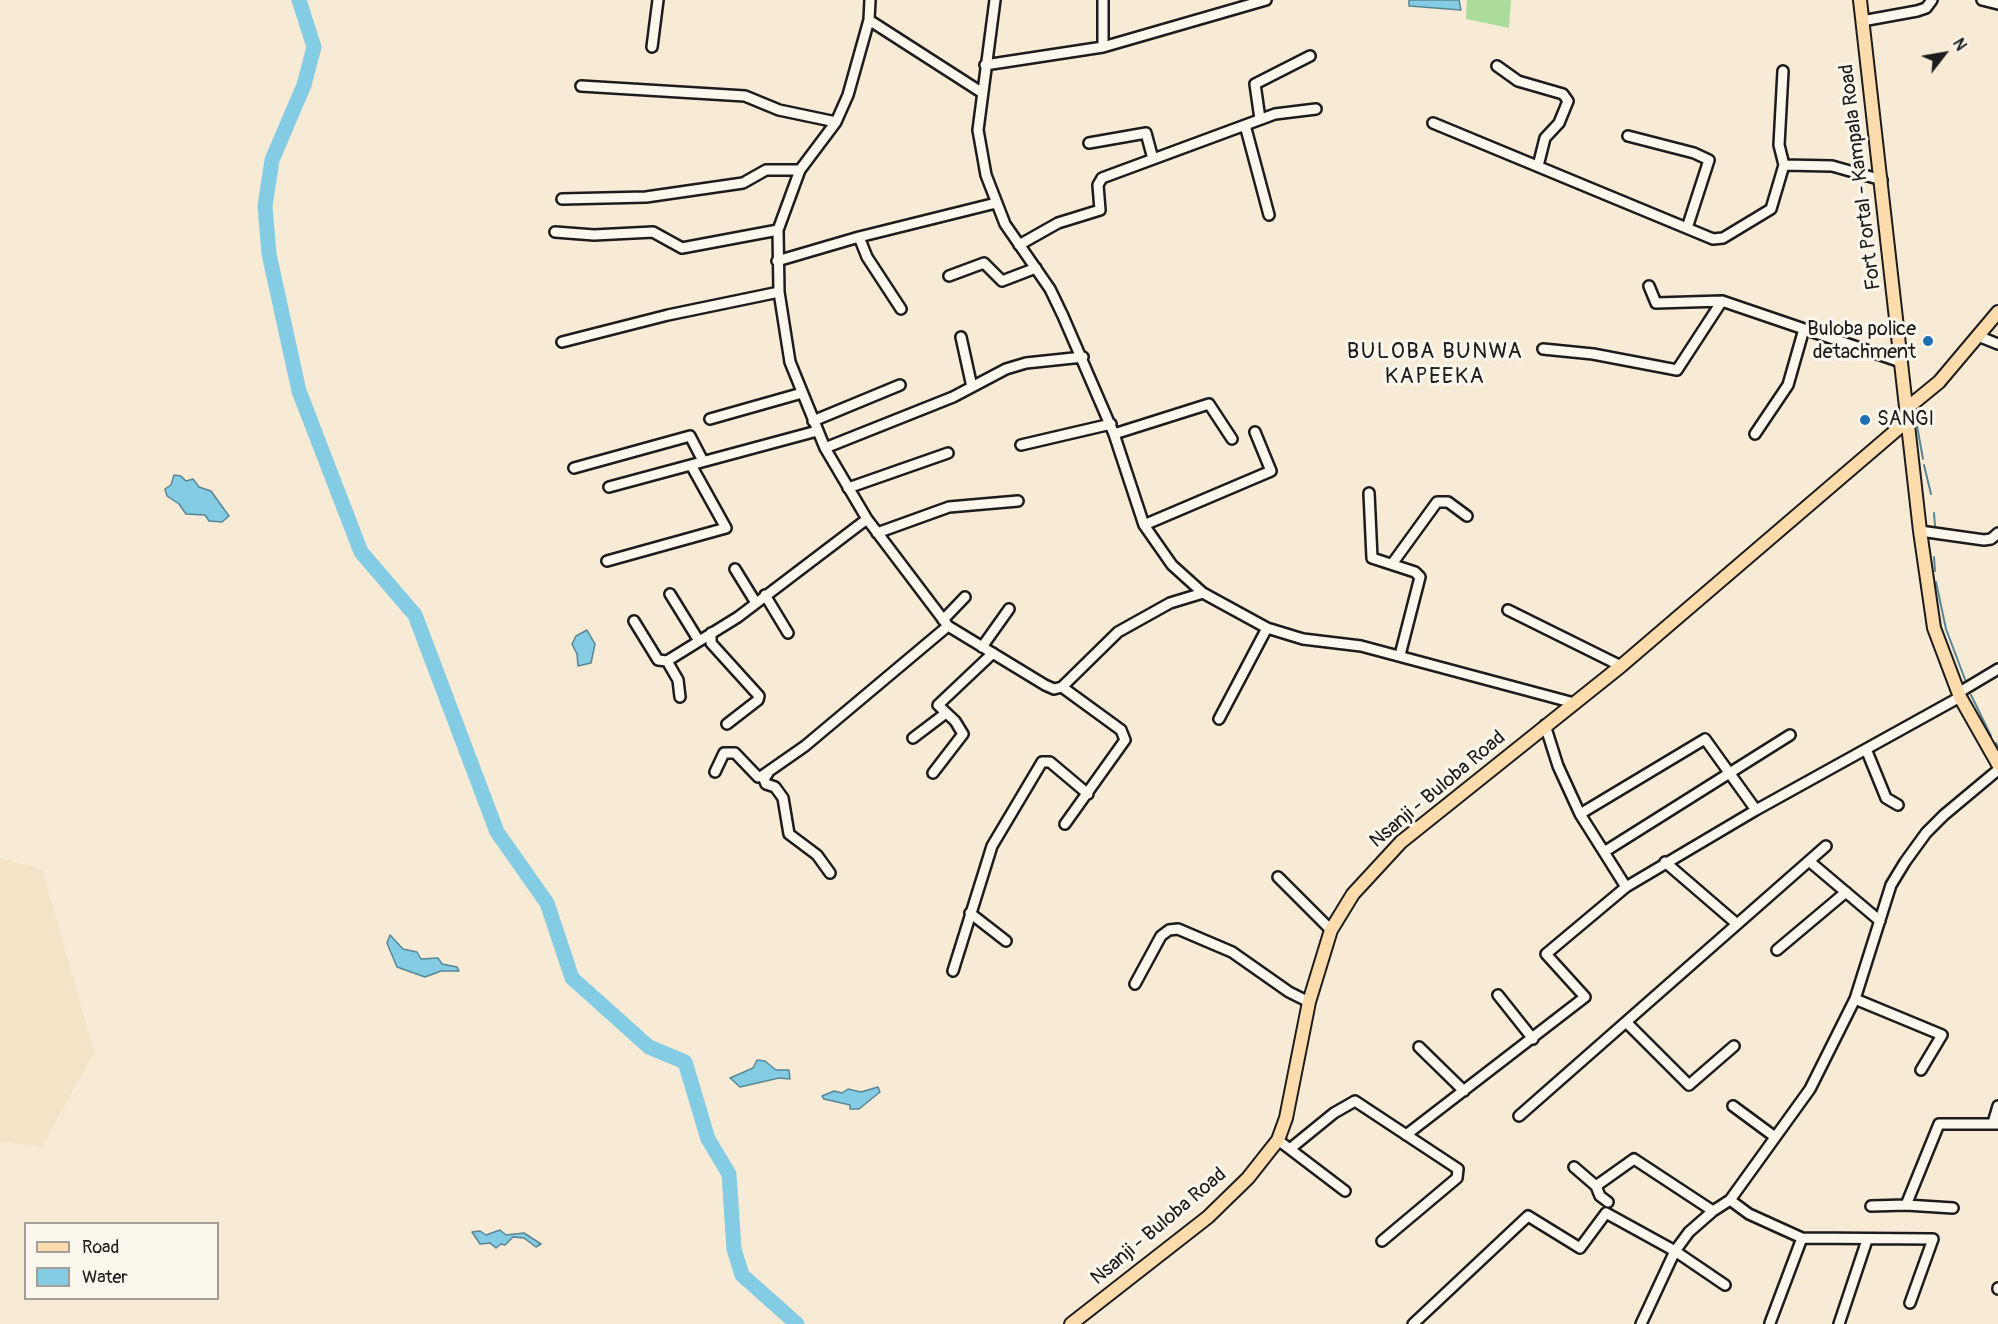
<!DOCTYPE html>
<html>
<head>
<meta charset="utf-8">
<style>
	body { margin:0 }
	#map { position:relative; width:1998px; height:1324px; overflow:hidden; background:#f7ebd6; font-family:Pangolin,sans-serif }
	canvas { display:block }
	.legend { position:absolute; left:24px; top:1222px; width:195px; height:78px; box-sizing:border-box; background:#fbf7ec; border:2px solid #a29f99; margin:0; padding:8px 10px; list-style:none; font-size:18px; color:#1c1c1c }
	.legend li { display:flex; align-items:center; gap:12px; height:30px }
	.legend b { width:30px; border:2px solid #a29f99 }
	.north { position:absolute; left:1914px; top:24px; width:60px; height:60px; -webkit-text-stroke:4px #fbf7ec; paint-order:stroke; rotate:59deg; font-size:16px; font-weight:700; line-height:24px; text-align:center; color:#1c1c1c }
	.north::after { content:''; display:block; margin:auto; width:21px; height:27px; background:#1c1c1c; clip-path:polygon(50% 0,100% 100%,50% 72%,0 100%) }
</style>
</head>
<body>
<div id="map">
<canvas width="1998" height="1324"></canvas>
<ul class="legend">
<li><b style="height:8px;background:#fcdcac"></b>Road</li>
<li><b style="height:16px;background:#83cce4"></b>Water</li>
</ul>
<div class="north">N</div>
</div>
<script>
const ctx = document.querySelector('canvas').getContext('2d');
ctx.lineJoin = 'round';
function fill(path, color) {
  ctx.fillStyle = color;
  ctx.fill(path, 'evenodd');
}
function shape(rows) {
  const path = new Path2D();
  for (const r of rows) {
    path.moveTo(r[0], r[1]);
    for (let i = 2; i < r.length; i += 2) path.lineTo(r[i], r[i + 1]);
  }
  return path;
}
function strokePath(path, color, width, dash) {
  ctx.strokeStyle = color;
  ctx.lineWidth = width;
  ctx.lineCap = dash ? 'butt' : 'round';
  ctx.setLineDash(dash || []);
  ctx.stroke(path);
}
function write(font, color, halo, rows, align = 'center') {
  ctx.font = font + ' Pangolin,sans-serif';
  ctx.lineWidth = 6;
  ctx.setLineDash([]);
  ctx.textBaseline = 'middle';
  ctx.strokeStyle = halo;
  ctx.fillStyle = color;
  for (const [text, x, y, turn = 0] of rows) {
    ctx.save();
    ctx.translate(x, y);
    ctx.rotate((+turn || 0) * Math.PI / 180);
    ctx.textAlign = isNaN(turn) ? turn : align;
    if (halo) ctx.strokeText(text, 0, 0);
    ctx.fillText(text, 0, 0);
    ctx.restore();
  }
}
fill(shape([
	[0,858,42,869,94,1052,42,1147,0,1141]
]), '#f4e3c6');
fill(shape([
	[1467,0,1511,0,1509,28,1466,19]
]), '#abdc9c');
const water = shape([
	[1409,0,1459,0,1461,10,1409,6,1409,0],
	[174,475,181,476,186,481,193,479,199,487,211,491,229,516,222,522,209,521,205,515,186,514,179,504,167,496,165,489,171,485,174,475],
	[587,630,595,644,591,663,578,666,577,654,572,644,576,636,587,630],
	[390,935,403,949,417,952,421,959,438,958,442,964,457,967,459,971,441,971,425,977,397,967,387,943,390,935],
	[757,1060,765,1061,776,1070,789,1070,790,1079,779,1078,740,1087,730,1078,753,1068,757,1060],
	[878,1087,880,1092,859,1109,850,1109,850,1105,824,1099,822,1096,834,1091,842,1093,848,1089,861,1092,878,1087],
	[500,1230,506,1235,524,1233,541,1244,536,1247,524,1238,513,1237,505,1245,501,1244,496,1248,490,1243,480,1244,472,1232,480,1231,486,1235,500,1230]
]);
fill(water, '#83cce4');
strokePath(water, '#5a8694', 1.5);
strokePath(shape([
	[1919,417,1922,411],
	[1916,420,1923,459],
	[1924,465,1931,494],
	[1934,513,1935,526],
	[1934,557,1935,571],
	[1936,582,1946,629,1966,682],
	[1971,695,1991,736],
	[1996,743,1998,747]
]), '#5a8694', 2);
strokePath(shape([
	[299,0,314,47,304,85,272,160,265,206,269,254,299,391,361,552,415,615,497,832,547,903,572,978,649,1047,685,1062,708,1139,729,1174,734,1249,742,1275,797,1324]
]), '#83cce4', 15);
const minor = shape([
	[870,0,869,20,848,95,836,122,800,170,778,230,779,292,790,362,825,448,867,519,948,626,1045,685,1054,689,1062,687,1118,632,1170,603,1203,593],
	[995,0,978,130,986,175,1005,224,1050,289,1063,316,1114,434,1144,525,1172,565,1203,593,1267,628,1303,639,1361,646,1574,703],
	[1982,0,1998,4],
	[869,20,981,92],
	[1862,21,1917,11,1926,8,1932,0],
	[652,47,658,0],
	[1103,47,1103,0],
	[985,65,1103,47,1266,0],
	[1497,66,1518,81,1563,94,1568,101,1559,123,1545,138,1538,166],
	[1783,71,1779,145,1784,165],
	[581,86,745,96,779,110,836,122],
	[1260,119,1255,84,1310,56],
	[1433,123,1713,239,1723,238,1771,209,1784,165,1832,166,1882,180],
	[1245,125,1269,215],
	[1628,136,1694,153,1709,160,1687,228],
	[1089,143,1146,133,1153,159],
	[562,199,646,197,743,183,766,170,800,170],
	[555,232,594,235,653,232,682,248,778,230],
	[859,237,867,257,901,309],
	[1019,245,1058,223,1100,210,1098,185,1102,178,1275,114,1316,109],
	[777,261,859,237,996,203],
	[949,276,984,263,1002,281,1036,268],
	[1649,286,1656,303,1722,301,1901,362],
	[1978,336,1998,344],
	[961,337,972,387],
	[562,342,668,315,779,292],
	[1543,349,1593,354,1677,370,1722,301],
	[710,419,802,393],
	[813,421,900,385],
	[1114,434,1209,404,1232,439],
	[1755,434,1788,385,1804,329],
	[1021,445,1111,424],
	[825,448,953,397,1006,369,1026,363,1083,357],
	[574,468,690,436,703,461],
	[609,487,817,431],
	[848,488,948,453],
	[1369,493,1372,558,1415,572,1420,577,1400,655],
	[1144,525,1271,471,1255,432],
	[1920,531,1984,540,1991,539,1998,533],
	[877,533,949,507,1018,501],
	[607,561,726,528,691,465],
	[1392,564,1437,502,1448,502,1467,516],
	[735,569,756,603],
	[670,594,699,641],
	[765,595,788,633],
	[1508,610,1621,666],
	[943,620,965,597],
	[634,621,658,660,667,661,738,617,867,519],
	[711,633,711,643,759,696,758,700,727,724],
	[982,647,1009,609],
	[667,661,678,680,680,697],
	[1062,687,1121,730,1125,740,1065,824],
	[1958,693,1998,669],
	[1219,719,1267,628],
	[1545,725,1558,766,1580,814,1626,887],
	[913,738,946,713],
	[1866,749,1886,798,1898,805],
	[715,772,724,753,735,753,758,777,762,776,805,746,948,626],
	[768,773,764,779,766,784,775,787,783,798,789,834,817,855,830,873],
	[933,773,963,734,955,721,938,705,993,653],
	[1580,814,1705,739,1756,810],
	[1604,852,1790,735],
	[1809,861,1880,921],
	[1665,862,1737,924],
	[1278,877,1331,930],
	[970,913,1006,941],
	[1777,950,1846,892],
	[953,971,992,846,1042,762,1050,762,1088,794],
	[1135,984,1161,936,1169,930,1178,929,1232,952,1289,992,1309,1002],
	[1498,995,1533,1039],
	[1855,999,1942,1035,1921,1070],
	[1626,1022,1689,1085,1734,1046],
	[1419,1047,1464,1091],
	[1733,1106,1775,1137],
	[1519,1116,1826,846],
	[1993,1123,1998,1106],
	[1406,1135,1585,997,1546,954,1626,887,1756,810,1960,697],
	[1278,1140,1345,1191],
	[1291,1148,1334,1113,1355,1101,1458,1169,1457,1178,1382,1241],
	[1574,1167,1596,1186,1600,1196,1608,1202],
	[1596,1186,1634,1159,1713,1211],
	[1730,1200,1749,1214,1802,1238,1933,1239,1910,1303],
	[1906,1205,1939,1124,1998,1124],
	[1871,1206,1906,1205,1953,1208],
	[1998,1288,1998,1289],
	[1770,1323,1802,1238],
	[1413,1324,1528,1216,1580,1248,1606,1213,1675,1251,1725,1285],
	[1641,1324,1675,1251,1689,1232,1713,1211,1730,1200,1810,1089,1855,999,1891,885,1905,862,1926,833,1944,815,1998,770],
	[1839,1324,1867,1240]
]);
const major = shape([
	[1860,0,1920,531,1934,628,1960,697,1998,764],
	[1906,409,1939,382,1998,312],
	[1071,1324,1208,1217,1248,1178,1278,1140,1286,1118,1309,1002,1331,930,1353,894,1401,842,1621,666,1907,421]
]);
strokePath(minor, '#1c1c1c', 14);
strokePath(major, '#1c1c1c', 16);
strokePath(minor, '#fbf7ec', 9);
strokePath(major, '#fcdcac', 12);
for (const [x, y, r, color] of [
	[1928,341,6,"#1f6fb2"],
	[1865,420,6,"#1f6fb2"]
]) {
  const dot = new Path2D();
  dot.arc(x, y, r, 0, 2 * Math.PI);
  ctx.fillStyle = color;
  ctx.fill(dot);
  strokePath(dot, '#fbf7ec', 2);
}
write('20px', '#1c1c1c', '#fbf7ec', [
	["Fort Portal - Kampala Road",1861,177,-97],
	["Nsanji - Buloba Road",1438,790,-40],
	["Nsanji - Buloba Road",1159,1227,-40]
]);
write('20px', '#1c1c1c', '#fbf7ec', [
	["Buloba police",1916,330],
	["detachment",1916,353],
	["SANGI",1877,420,"left"]
], 'right');
ctx.letterSpacing = '1.5px';
write('22px', '#1c1c1c', '#fbf7ec', [
	["BULOBA BUNWA",1435,352],
	["KAPEEKA",1435,377]
]);
ctx.letterSpacing = '0px';
</script>
</body>
</html>
